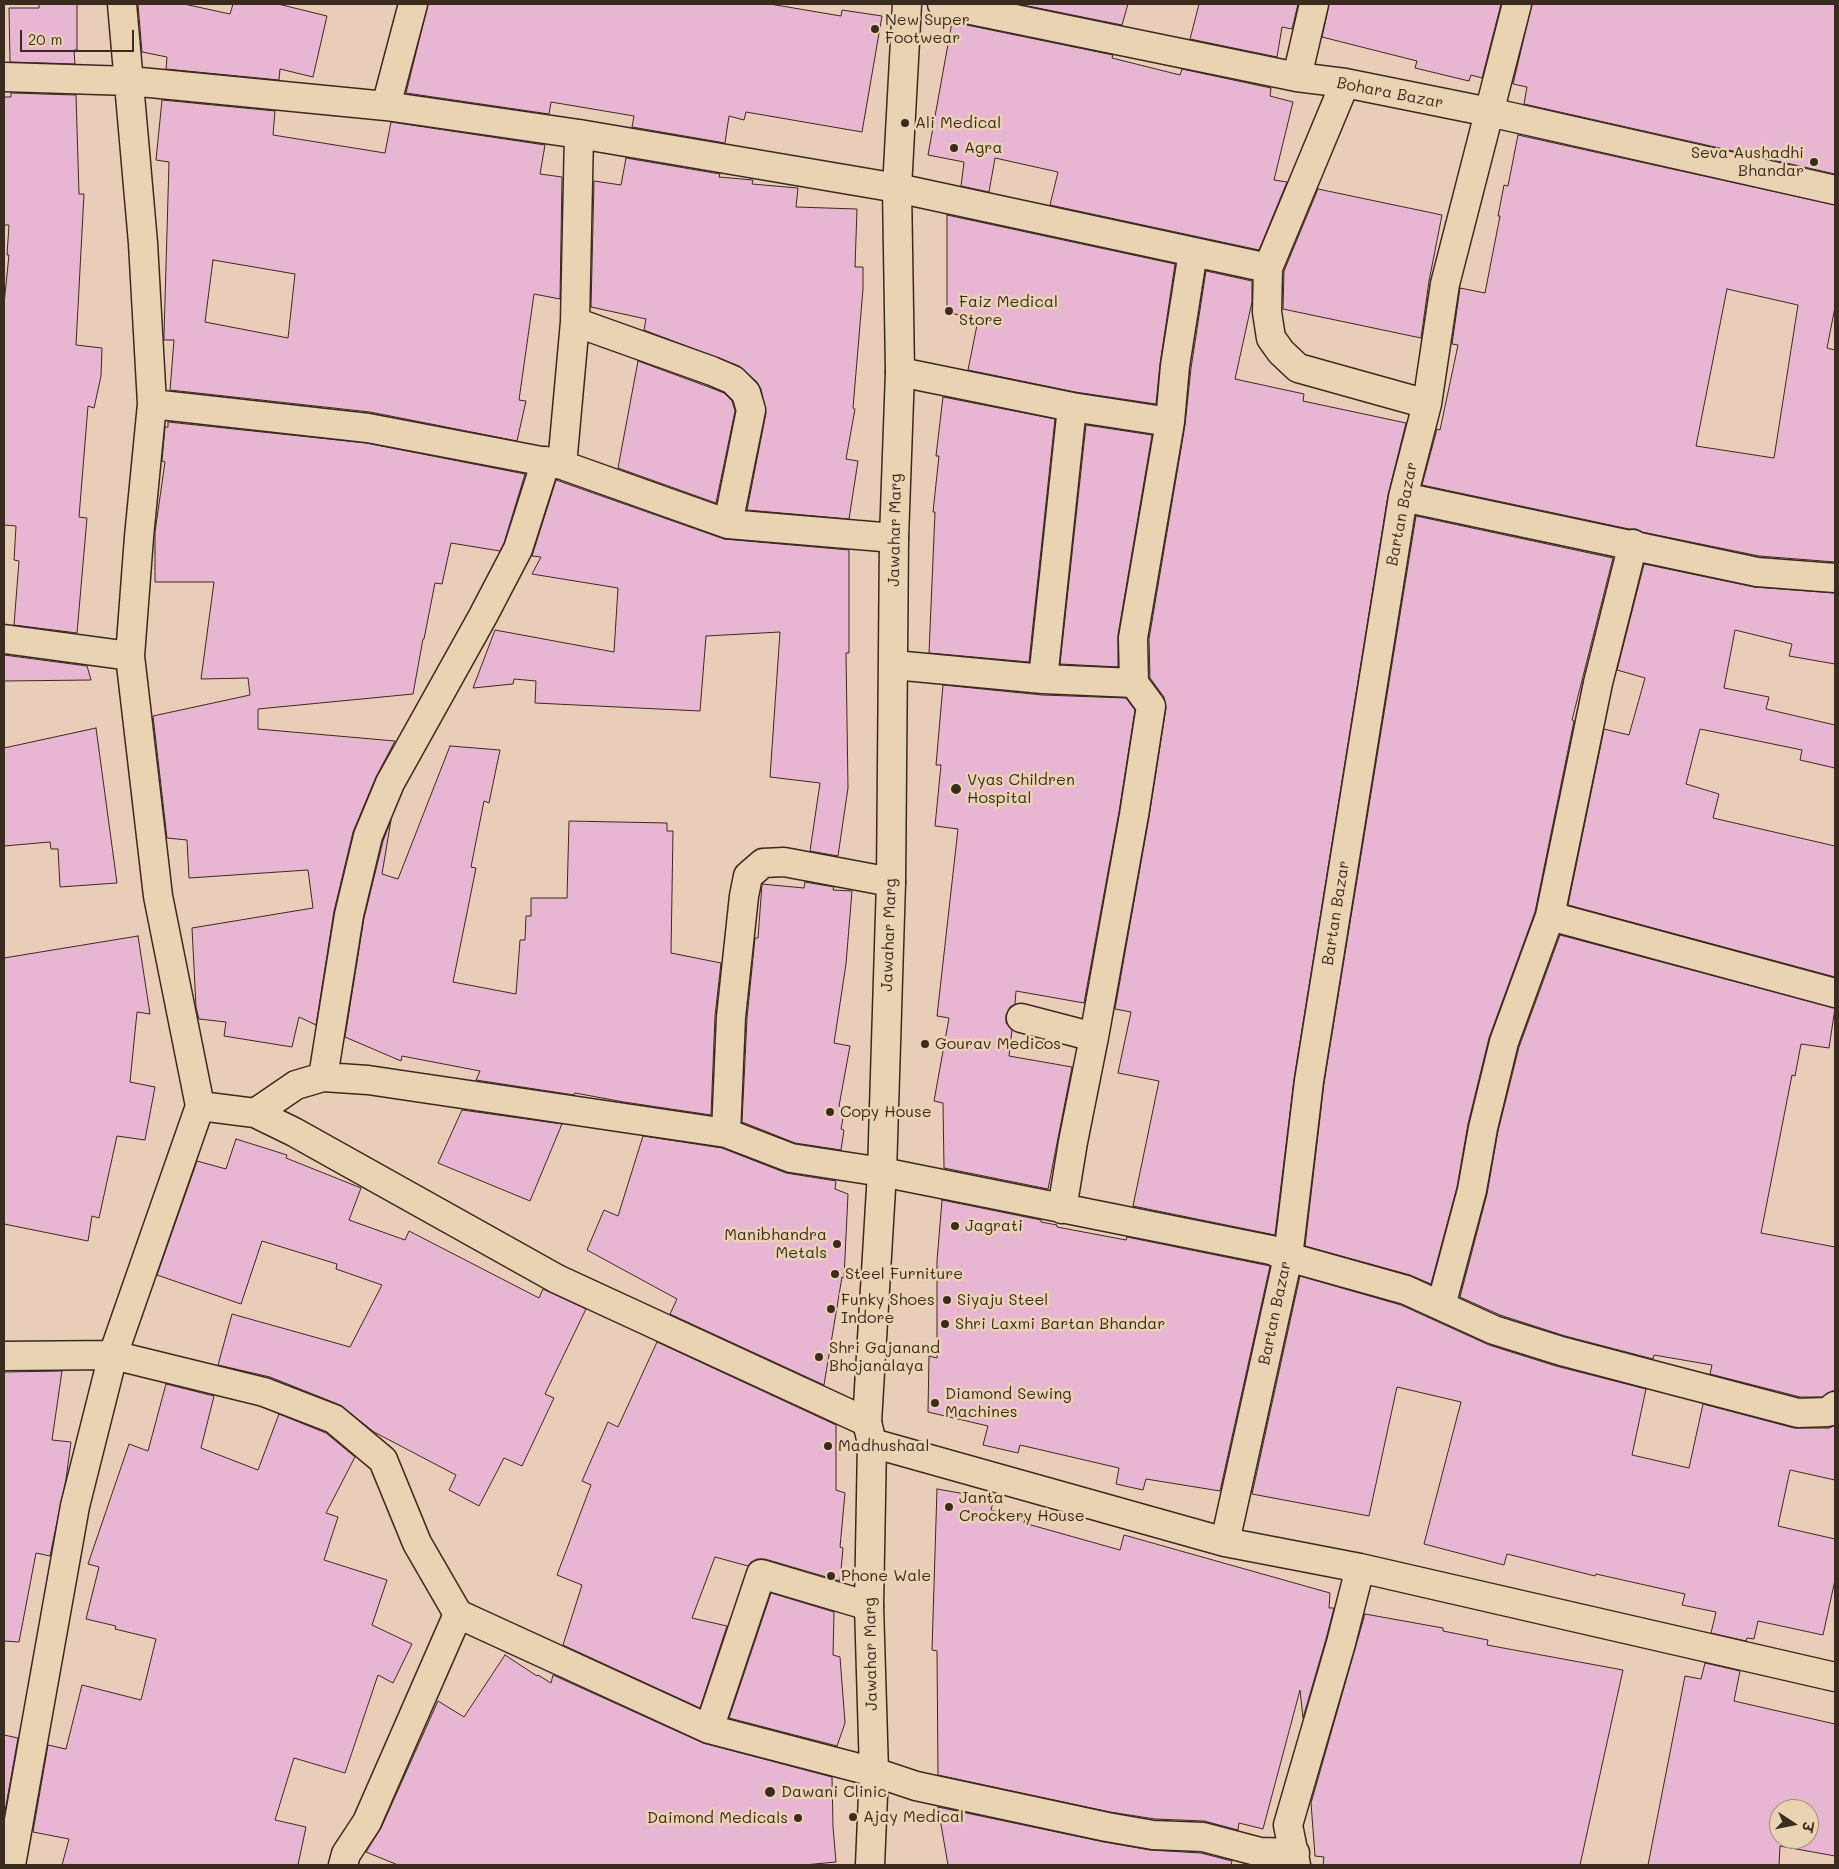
<!DOCTYPE html>
<html>
<head>
<meta charset="utf-8">
<style>
	body { margin:0 }
	#map { position:relative; width:1839px; height:1869px; overflow:hidden; background:#eacdb9; font-family:Mali,"Playpen Sans Deva",sans-serif }
	canvas { display:block }
	.frame { position:absolute; inset:0; border:5px solid #3b2a1e; pointer-events:none }
	.north { position:absolute; left:1769px; top:1799px; width:50px; height:50px; box-sizing:border-box; background:#ead3b3; border:1px solid #a48f77; border-radius:50%; rotate:101deg; font-size:14px; font-weight:700; line-height:20px; text-align:center; color:#3b2a1e }
	.north::after { content:''; display:block; margin:auto; width:18px; height:22px; background:#3b2a1e; clip-path:polygon(50% 0,100% 100%,50% 72%,0 100%) }
	.scale { position:absolute; left:20px; top:30px; width:114px; height:22px; box-sizing:border-box; border:2px solid #3b2a1e; border-top:0; padding-left:6px; font-size:15px; line-height:18px; white-space:nowrap; color:#3b2a1e; -webkit-text-stroke:4px #ead3b3; paint-order:stroke }
</style>
</head>
<body>
<div id="map">
<canvas width="1839" height="1869"></canvas>
<div class="frame"></div>
<div class="north">उ</div>
<div class="scale">20 m</div>
</div>
<script>
const ctx = document.querySelector('canvas').getContext('2d');
ctx.lineJoin = 'round';
function fill(path, color) {
  ctx.fillStyle = color;
  ctx.fill(path, 'evenodd');
}
function shape(rows) {
  const path = new Path2D();
  for (const r of rows) {
    path.moveTo(r[0], r[1]);
    for (let i = 2; i < r.length; i += 2) path.lineTo(r[i], r[i + 1]);
  }
  return path;
}
function strokePath(path, color, width, dash) {
  ctx.strokeStyle = color;
  ctx.lineWidth = width;
  ctx.lineCap = dash ? 'butt' : 'round';
  ctx.setLineDash(dash || []);
  ctx.stroke(path);
}
function write(font, color, halo, rows, align = 'center') {
  ctx.font = font + ' Mali,sans-serif';
  ctx.lineWidth = 5;
  ctx.setLineDash([]);
  ctx.textBaseline = 'middle';
  ctx.strokeStyle = halo;
  ctx.fillStyle = color;
  for (const [text, x, y, turn = 0] of rows) {
    ctx.save();
    ctx.translate(x, y);
    ctx.rotate((+turn || 0) * Math.PI / 180);
    ctx.textAlign = isNaN(turn) ? turn : align;
    if (halo) ctx.strokeText(text, 0, 0);
    ctx.fillText(text, 0, 0);
    ctx.restore();
  }
}
const building = shape([
	[39,4,77,4,77,50,74,50,75,64,10,62,9,8,39,8,39,4],
	[138,4,184,4,230,14,233,4,278,4,327,16,313,77,280,69,279,80,166,69,167,57,142,52,138,4],
	[428,4,770,4,841,16,842,10,882,16,862,132,746,112,744,120,729,116,725,143,632,127,634,116,551,102,549,114,406,93,428,4],
	[1018,4,1128,4,1122,25,1018,4],
	[1199,4,1298,4,1292,29,1282,27,1277,57,1190,39,1199,4],
	[1329,4,1501,4,1482,78,1471,75,1469,81,1415,68,1417,61,1322,37,1329,4],
	[1532,4,1835,4,1835,174,1524,104,1527,87,1513,84,1532,4],
	[952,22,1113,55,1112,58,1180,75,1182,69,1271,88,1270,96,1293,102,1274,180,1287,182,1259,250,1050,205,1058,172,995,158,989,192,961,186,964,162,928,155,952,22],
	[11,93,76,95,79,194,84,194,76,345,102,348,101,376,94,408,88,406,79,517,87,518,77,633,14,625,19,561,14,560,16,526,4,525,4,304,9,255,7,255,9,225,4,225,4,97,11,97,11,93],
	[162,100,275,111,273,135,385,153,391,122,545,145,540,174,562,177,560,299,534,294,519,400,526,401,517,441,370,412,170,390,174,340,164,340,164,335,169,162,156,160,162,100],
	[213,260,295,274,288,338,205,322,213,260],
	[1518,135,1835,205,1835,307,1827,348,1835,350,1835,562,1759,556,1642,532,1636,529,1629,529,1422,485,1437,429,1440,430,1458,345,1452,344,1460,288,1485,293,1500,216,1498,216,1504,185,1508,186,1518,135],
	[1727,289,1798,305,1774,458,1696,446,1727,289],
	[626,158,720,174,719,177,753,180,752,184,798,188,796,207,857,209,855,267,863,267,863,289,853,408,855,409,846,459,858,461,849,519,747,510,766,413,761,389,757,382,739,366,644,330,646,319,591,307,594,181,621,185,626,158],
	[1318,189,1442,215,1429,281,1421,338,1283,309,1284,271,1318,189],
	[947,215,1175,264,1160,364,1156,404,1075,392,968,370,978,320,947,312,947,215],
	[1206,271,1252,281,1252,302,1235,379,1304,394,1303,401,1406,423,1388,495,1294,1079,1275,1235,1133,1206,1159,1081,1118,1073,1131,1012,1115,1009,1149,817,1166,708,1164,697,1150,678,1149,639,1185,425,1191,368,1206,271],
	[638,361,706,386,724,393,732,401,735,411,716,503,618,468,638,361],
	[943,397,1055,419,1029,662,929,653,935,512,933,512,939,456,936,456,943,397],
	[168,422,366,443,525,474,504,543,500,551,451,543,442,584,435,583,424,639,423,639,413,694,258,709,258,729,395,741,376,777,353,832,334,911,316,1025,299,1017,292,1047,224,1036,226,1022,199,1019,196,1007,192,928,313,908,308,870,189,878,187,840,167,838,153,716,250,695,248,678,201,679,214,582,155,582,155,532,165,462,162,461,165,427,168,427,168,422],
	[1086,425,1152,435,1118,635,1118,667,1060,664,1086,425],
	[556,480,724,539,849,550,849,653,846,653,848,788,838,856,810,851,820,783,770,777,780,632,706,636,700,711,535,703,536,681,514,679,513,684,473,688,495,630,614,652,618,588,532,574,541,557,532,556,556,480],
	[1416,516,1613,558,1572,720,1574,721,1535,912,1489,1038,1468,1124,1457,1187,1431,1284,1410,1275,1305,1246,1324,1083,1416,516],
	[1644,564,1754,587,1835,593,1835,664,1789,656,1792,644,1735,630,1724,688,1769,697,1766,709,1835,725,1835,768,1800,760,1802,750,1700,729,1686,784,1719,794,1713,818,1835,846,1835,977,1568,905,1604,729,1629,735,1645,678,1617,670,1644,564],
	[4,655,87,666,91,680,4,681,4,655],
	[943,685,1042,695,1126,698,1135,710,1119,812,1084,1003,1016,991,1015,1004,1010,1007,1006,1015,1006,1023,1012,1030,1009,1056,1072,1067,1048,1189,944,1168,943,1103,934,1101,949,1018,937,1016,958,829,935,826,941,765,936,765,943,685],
	[96,728,117,883,60,887,58,849,51,849,50,842,4,846,4,748,96,728],
	[450,746,500,750,489,803,484,801,471,867,476,868,453,982,516,994,520,940,525,940,526,916,531,916,531,898,567,898,569,821,667,823,667,831,673,831,671,953,721,963,715,1016,711,1115,624,1102,575,1093,574,1095,476,1080,480,1071,402,1056,401,1061,345,1037,364,918,383,841,391,820,382,874,398,879,450,746],
	[805,882,834,887,833,890,852,891,846,964,834,1043,850,1046,839,1106,845,1108,841,1129,844,1130,841,1150,795,1143,742,1122,747,1018,755,938,758,938,762,884,804,888,805,882],
	[1560,935,1835,1008,1829,1048,1801,1044,1795,1076,1792,1075,1761,1233,1835,1247,1835,1391,1832,1391,1822,1397,1800,1397,1710,1374,1712,1365,1654,1355,1653,1359,1565,1336,1500,1315,1460,1297,1487,1194,1498,1131,1519,1047,1560,935],
	[138,936,150,1014,137,1012,130,1082,155,1087,145,1140,117,1136,99,1218,92,1216,88,1241,4,1224,4,958,138,936],
	[462,1110,562,1124,530,1201,438,1163,462,1110],
	[643,1136,722,1148,786,1173,836,1181,835,1189,848,1194,844,1278,842,1277,824,1385,670,1314,677,1299,587,1250,604,1210,618,1216,643,1136],
	[236,1139,287,1155,286,1158,361,1188,349,1220,405,1240,409,1231,539,1298,543,1289,586,1309,545,1394,554,1398,522,1466,504,1458,479,1506,449,1490,456,1475,374,1432,340,1405,270,1377,218,1365,232,1314,350,1347,382,1285,336,1269,337,1264,262,1241,241,1304,157,1275,197,1161,226,1169,236,1139],
	[942,1200,1041,1220,1041,1222,1057,1225,1057,1227,1126,1240,1127,1237,1270,1266,1220,1491,1146,1479,1143,1490,1116,1484,1119,1468,1020,1445,1018,1453,983,1445,988,1426,928,1412,929,1356,937,1358,937,1261,942,1200],
	[1300,1276,1401,1305,1489,1345,1556,1366,1646,1389,1632,1455,1689,1468,1703,1404,1794,1428,1829,1428,1835,1425,1835,1480,1790,1470,1778,1526,1835,1539,1835,1580,1823,1635,1758,1621,1754,1639,1747,1638,1746,1641,1711,1633,1716,1612,1682,1605,1685,1594,1596,1574,1595,1576,1507,1554,1504,1565,1424,1544,1461,1402,1397,1387,1369,1516,1252,1494,1300,1276],
	[657,1342,836,1425,836,1490,845,1493,840,1547,843,1548,840,1581,765,1559,757,1559,751,1562,748,1566,715,1557,692,1618,727,1626,700,1708,563,1645,582,1585,557,1575,591,1485,582,1481,608,1422,618,1427,657,1342],
	[62,1371,52,1440,71,1442,66,1479,50,1556,36,1553,19,1642,4,1641,4,1372,62,1371],
	[166,1384,214,1396,201,1448,258,1470,279,1414,326,1433,355,1457,326,1513,338,1517,324,1560,387,1580,372,1625,412,1644,393,1683,378,1675,345,1773,294,1758,275,1820,306,1827,298,1865,62,1865,69,1839,33,1832,48,1745,66,1749,82,1685,141,1700,156,1639,115,1629,116,1626,86,1619,99,1567,88,1564,129,1444,148,1451,166,1384],
	[937,1489,994,1499,991,1510,1025,1519,1024,1523,1120,1550,1124,1535,1330,1593,1329,1608,1334,1608,1326,1639,1303,1718,1300,1690,1263,1829,1239,1823,1238,1830,1204,1821,1155,1819,1110,1812,938,1775,937,1651,932,1650,937,1489],
	[771,1593,834,1612,833,1655,840,1657,845,1723,837,1746,729,1718,771,1593],
	[1365,1614,1443,1628,1443,1631,1488,1640,1487,1645,1623,1670,1580,1865,1323,1865,1324,1857,1315,1856,1311,1803,1365,1614],
	[505,1655,537,1676,538,1675,551,1683,553,1675,703,1743,832,1777,833,1827,836,1862,804,1865,398,1865,366,1852,381,1828,438,1701,464,1717,505,1655],
	[1705,1663,1740,1671,1734,1701,1835,1724,1835,1856,1780,1846,1779,1865,1648,1865,1685,1676,1701,1679,1705,1663],
	[1779,1809,1809,1809,1809,1839,1779,1839,1779,1809],
	[4,1735,18,1738,4,1817,4,1735],
	[938,1807,1104,1842,1150,1850,1201,1853,1232,1861,1231,1865,948,1865,938,1807]
]);
fill(building, '#e8b5d2');
strokePath(building, '#3b2a1e', 1);
const minor = shape([
	[942,4,1297,77,1345,83,1489,112,1835,190],
	[4,77,130,81,386,106,579,134,897,188,1268,268],
	[1297,77,1314,4],
	[1345,83,1268,268,1267,312,1271,338,1281,352,1298,368,1427,404],
	[386,106,413,4],
	[575,322,579,134],
	[900,372,1072,407,1170,422],
	[152,404,368,428,562,465,728,524,894,538],
	[1072,407,1043,679,1134,683],
	[562,465,575,322,712,371,733,380,746,393,751,410,728,524],
	[1403,497,1757,572,1835,578],
	[4,639,130,656],
	[894,665,1043,679],
	[1550,916,1835,993],
	[1021,1018,1094,1037],
	[323,1077,349,915,368,836,390,783,483,616,518,549,546,461],
	[200,1106,255,1113,294,1132,557,1279,867,1422],
	[255,1113,296,1085,323,1077,368,1080,726,1133,791,1158,882,1172,1271,1250,1288,1257,1406,1290,1494,1330,1561,1351,1798,1413,1828,1412,1835,1406],
	[726,1133,731,1017,744,896,748,876,763,863,784,862,891,882],
	[1062,1209,1073,1142,1094,1037,1134,815,1151,706,1134,683,1133,638,1170,422,1175,366,1193,252],
	[1441,1306,1472,1190,1483,1128,1504,1042,1550,916,1598,683,1633,544],
	[4,1356,113,1355,264,1392,334,1419,383,1460,417,1543,458,1614,709,1729,874,1772,916,1786,1107,1827,1153,1835,1203,1837,1260,1852,1295,1853],
	[872,1443,1225,1542,1360,1568,1835,1677],
	[1225,1542,1288,1257,1309,1081,1403,497,1427,404,1445,284,1517,4],
	[709,1729,761,1574,869,1606],
	[11,1865,75,1506,113,1355,200,1106,158,896,130,656,139,537,152,404,143,243,122,4],
	[343,1865,346,1854,367,1822,458,1614],
	[1296,1865,1288,1825,1341,1643,1360,1568]
]);
const secondary = shape([
	[870,1865,874,1772,869,1606,872,1443,867,1422,882,1172,891,882,894,538,900,372,897,188,907,4]
]);
strokePath(minor, '#3b2a1e', 31);
strokePath(secondary, '#3b2a1e', 31);
strokePath(minor, '#ead3b3', 28);
strokePath(secondary, '#ead3b3', 28);
for (const [x, y, r, color] of [
	[875,29,5,"#3b2a1e"],
	[905,123,5,"#3b2a1e"],
	[954,148,5,"#3b2a1e"],
	[1814,162,5,"#3b2a1e"],
	[949,311,5,"#3b2a1e"],
	[956,789,6,"#3b2a1e"],
	[925,1044,5,"#3b2a1e"],
	[830,1112,5,"#3b2a1e"],
	[955,1226,5,"#3b2a1e"],
	[837,1244,5,"#3b2a1e"],
	[835,1274,5,"#3b2a1e"],
	[947,1300,5,"#3b2a1e"],
	[831,1309,5,"#3b2a1e"],
	[945,1324,5,"#3b2a1e"],
	[819,1357,5,"#3b2a1e"],
	[935,1403,5,"#3b2a1e"],
	[828,1446,5,"#3b2a1e"],
	[949,1507,5,"#3b2a1e"],
	[831,1576,5,"#3b2a1e"],
	[770,1792,6,"#3b2a1e"],
	[853,1817,5,"#3b2a1e"],
	[798,1818,5,"#3b2a1e"]
]) {
  const dot = new Path2D();
  dot.arc(x, y, r, 0, 2 * Math.PI);
  ctx.fillStyle = color;
  ctx.fill(dot);
  strokePath(dot, '#ead3b3', 2);
}
write('16px', '#3b2a1e', '#ead3b3', [
	["New Super",885,20],
	["Footwear",885,38],
	["Ali Medical",915,123],
	["Agra",964,148],
	["Seva Aushadhi",1804,153,"right"],
	["Bhandar",1804,171,"right"],
	["Faiz Medical",959,302],
	["Store",959,320],
	["Vyas Children",967,780],
	["Hospital",967,798],
	["Gourav Medicos",935,1044],
	["Copy House",840,1112],
	["Jagrati",965,1226],
	["Manibhandra",827,1235,"right"],
	["Metals",827,1253,"right"],
	["Steel Furniture",845,1274],
	["Funky Shoes",841,1300],
	["Indore",841,1318],
	["Siyaju Steel",957,1300],
	["Shri Laxmi Bartan Bhandar",955,1324],
	["Shri Gajanand",829,1348],
	["Bhojanalaya",829,1366],
	["Diamond Sewing",945,1394],
	["Machines",945,1412],
	["Madhushaal",838,1446],
	["Janta",959,1498],
	["Crockery House",959,1516],
	["Phone Wale",841,1576],
	["Dawani Clinic",781,1792],
	["Ajay Medical",863,1817],
	["Daimond Medicals",788,1818,"right"]
], 'left');
write('16px', '#3b2a1e', '#ead3b3', [
	["Bohara Bazar",1390,93,11],
	["Bartan Bazar",1402,514,-79],
	["Jawahar Marg",895,530,-89],
	["Bartan Bazar",1336,913,-81],
	["Jawahar Marg",889,935,-88],
	["Bartan Bazar",1275,1313,-78],
	["Jawahar Marg",871,1654,-91]
]);
</script>
</body>
</html>
